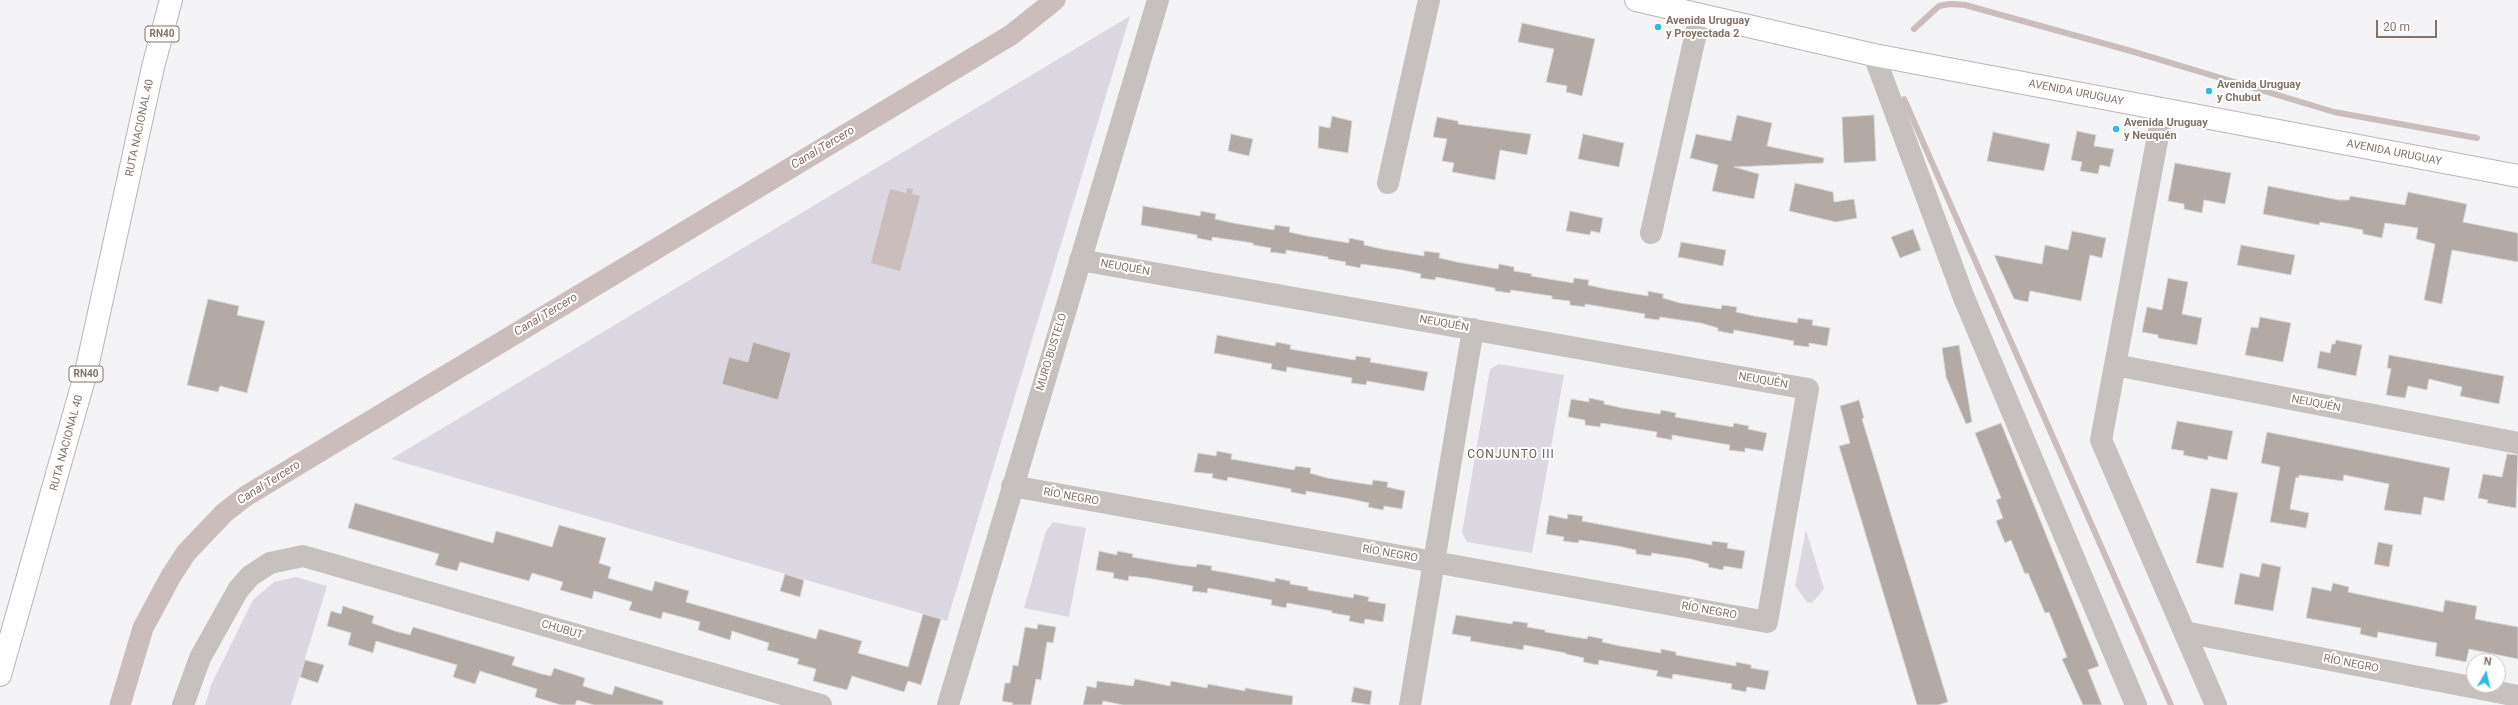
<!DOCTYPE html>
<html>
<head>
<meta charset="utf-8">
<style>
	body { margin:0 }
	#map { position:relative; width:2518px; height:705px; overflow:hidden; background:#f4f4f7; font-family:Roboto,sans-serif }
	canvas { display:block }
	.north { position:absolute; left:2466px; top:653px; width:40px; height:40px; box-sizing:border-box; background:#fff; border:1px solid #cec7c2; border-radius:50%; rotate:9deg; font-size:11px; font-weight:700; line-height:16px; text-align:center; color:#847267 }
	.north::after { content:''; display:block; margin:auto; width:14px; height:18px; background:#2fbddc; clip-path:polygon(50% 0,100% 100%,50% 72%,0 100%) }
	.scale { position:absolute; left:2376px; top:20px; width:61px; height:18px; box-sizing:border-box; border:2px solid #847267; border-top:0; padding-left:5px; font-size:12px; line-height:14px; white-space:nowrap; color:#847267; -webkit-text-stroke:3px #fff; paint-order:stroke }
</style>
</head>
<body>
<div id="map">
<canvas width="2518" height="705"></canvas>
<div class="north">N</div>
<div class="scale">20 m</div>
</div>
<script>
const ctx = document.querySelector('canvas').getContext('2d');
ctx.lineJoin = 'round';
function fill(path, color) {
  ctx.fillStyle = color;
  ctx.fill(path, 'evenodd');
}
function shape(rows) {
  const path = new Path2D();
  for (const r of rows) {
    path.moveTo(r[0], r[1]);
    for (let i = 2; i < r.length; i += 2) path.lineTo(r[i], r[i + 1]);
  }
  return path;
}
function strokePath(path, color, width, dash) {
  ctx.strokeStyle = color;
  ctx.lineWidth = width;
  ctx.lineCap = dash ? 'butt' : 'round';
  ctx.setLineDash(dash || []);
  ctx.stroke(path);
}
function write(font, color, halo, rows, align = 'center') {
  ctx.font = font + ' Roboto,sans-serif';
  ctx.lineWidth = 4;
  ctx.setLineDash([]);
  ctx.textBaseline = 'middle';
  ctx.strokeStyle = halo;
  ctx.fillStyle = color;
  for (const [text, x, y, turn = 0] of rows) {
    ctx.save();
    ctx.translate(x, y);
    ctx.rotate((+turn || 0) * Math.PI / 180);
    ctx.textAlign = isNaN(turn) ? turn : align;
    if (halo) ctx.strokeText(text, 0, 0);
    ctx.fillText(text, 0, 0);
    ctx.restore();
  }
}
fill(shape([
	[1130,16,947,621,391,459],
	[1499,364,1564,375,1532,553,1467,542,1462,533,1490,369],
	[1053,522,1086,528,1069,617,1024,608,1046,531],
	[1806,530,1824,589,1812,603,1807,602,1795,586],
	[296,577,327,586,291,705,205,705,211,685,253,600,274,582]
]), '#dcd8e1');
fill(shape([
	[907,188,913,189,912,194,920,196,900,271,871,263,890,189,906,193]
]), '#cabdbb');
strokePath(shape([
	[1914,29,1939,6,1950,4,1965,5,2131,51,2334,112,2477,138],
	[1904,99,2171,705]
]), '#cabdbb', 6);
strokePath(shape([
	[120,705,143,628,171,576,186,553,224,513,246,496,1011,35,1055,0]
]), '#cabdbb', 21);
const building = shape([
	[1522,23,1595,39,1582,96,1566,92,1567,86,1546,82,1554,49,1518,42,1522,23],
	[1737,115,1772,123,1767,146,1824,158,1823,163,1734,167,1759,174,1754,199,1712,191,1718,165,1690,158,1696,134,1731,141,1737,115],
	[1874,115,1876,161,1844,163,1842,117,1874,115],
	[1332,116,1352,121,1348,153,1318,148,1319,126,1330,128,1332,116],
	[1437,117,1458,121,1458,124,1531,134,1527,155,1500,150,1495,180,1452,172,1454,163,1442,161,1447,139,1433,137,1437,117],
	[2077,131,2096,135,2094,146,2114,149,2110,167,2100,165,2098,174,2080,171,2082,162,2071,160,2077,131],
	[1993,132,2050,144,2044,171,1987,161,1993,132],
	[1231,134,1253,139,1249,156,1228,151,1231,134],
	[1583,134,1624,143,1619,167,1578,159,1583,134],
	[2175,163,2231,173,2225,204,2204,200,2202,213,2184,209,2184,204,2168,201,2175,163],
	[1795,183,1833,192,1834,202,1854,199,1857,218,1836,222,1789,211,1795,183],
	[2268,186,2339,200,2349,200,2350,196,2405,205,2408,192,2467,204,2463,222,2518,233,2518,262,2452,250,2442,304,2424,300,2435,244,2416,239,2418,228,2385,223,2382,238,2363,234,2363,230,2348,227,2320,222,2319,225,2263,214,2268,186],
	[1143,206,1200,216,1201,211,1216,214,1215,219,1233,223,1274,230,1275,225,1290,227,1289,232,1307,236,1349,243,1349,238,1364,241,1364,245,1382,249,1424,256,1424,251,1440,253,1439,258,1457,262,1498,269,1499,264,1514,267,1514,271,1532,274,1531,276,1573,283,1574,278,1589,280,1588,285,1606,289,1648,296,1648,291,1663,294,1663,298,1680,303,1721,309,1722,305,1737,307,1736,312,1754,316,1797,323,1798,318,1813,320,1812,325,1830,328,1827,346,1809,343,1809,347,1793,345,1794,341,1734,330,1733,334,1718,331,1718,328,1701,323,1660,317,1659,320,1644,318,1645,314,1585,304,1585,307,1570,305,1570,301,1552,299,1552,296,1511,290,1510,293,1495,291,1495,288,1436,277,1435,280,1420,278,1421,274,1403,270,1361,264,1360,268,1345,265,1346,262,1328,259,1328,257,1286,250,1286,254,1270,252,1271,248,1253,245,1253,243,1212,237,1212,241,1197,238,1197,235,1141,225,1143,206],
	[1570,211,1603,218,1600,233,1591,231,1590,235,1566,231,1570,211],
	[1913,229,1921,250,1900,258,1891,237,1913,229],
	[2072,231,2106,238,2102,258,2090,255,2081,301,2030,291,2028,302,2014,299,1994,255,2042,264,2045,245,2068,250,2072,231],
	[1681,242,1726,250,1723,266,1678,257,1681,242],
	[2241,245,2295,255,2291,275,2237,265,2241,245],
	[2168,278,2188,282,2182,314,2202,318,2197,345,2158,338,2158,335,2142,332,2147,307,2162,310,2168,278],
	[208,299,239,306,237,315,265,321,247,393,220,386,218,392,187,385,208,299],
	[2260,317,2291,323,2283,362,2245,355,2251,327,2258,328,2260,317],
	[1217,335,1275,346,1276,342,1291,345,1290,349,1337,357,1355,360,1356,356,1371,358,1370,362,1428,372,1424,391,1367,381,1366,385,1351,383,1352,378,1287,367,1286,372,1271,369,1272,364,1214,353,1217,335],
	[2336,340,2362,345,2356,376,2317,368,2320,351,2330,353,2332,344,2335,344,2336,340],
	[753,342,791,353,778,400,722,384,729,357,748,362,753,342],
	[1959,345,1972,422,1966,424,1946,377,1942,348,1959,345],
	[2389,355,2504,376,2499,404,2460,396,2462,387,2429,379,2427,390,2408,386,2405,398,2386,395,2391,369,2387,368,2389,355],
	[1589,398,1604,401,1604,404,1622,408,1660,414,1661,410,1676,413,1675,417,1733,427,1734,423,1749,426,1748,429,1767,433,1763,451,1745,448,1745,452,1729,450,1730,445,1672,435,1672,440,1656,437,1657,432,1601,423,1600,427,1585,425,1585,420,1568,417,1571,399,1589,402,1589,398],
	[1859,400,1864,418,1862,419,1948,702,1938,705,1917,705,1839,446,1850,443,1840,406,1859,400],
	[2177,421,2233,431,2227,460,2208,456,2208,460,2183,455,2184,451,2171,449,2177,421],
	[2001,423,2099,666,2088,670,2102,705,2083,705,2062,659,2067,657,2049,612,2045,613,2028,573,2025,574,2011,540,2005,543,1996,521,2003,518,1996,500,2001,498,1975,433,2001,423],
	[2267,432,2450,468,2444,501,2424,497,2421,515,2384,510,2389,484,2344,475,2343,481,2299,475,2299,478,2296,477,2290,509,2309,513,2306,528,2270,522,2280,467,2261,463,2267,432],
	[1217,451,1232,454,1231,459,1294,470,1296,466,1311,468,1310,473,1327,478,1372,485,1373,480,1388,482,1387,487,1405,491,1402,509,1384,506,1383,510,1368,507,1369,503,1351,499,1306,491,1306,495,1291,492,1291,489,1228,477,1227,481,1212,478,1213,474,1194,472,1198,453,1216,456,1217,451],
	[2507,454,2518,455,2516,508,2487,503,2488,500,2478,498,2483,474,2502,477,2507,454],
	[2211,488,2238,493,2223,568,2196,563,2211,488],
	[355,503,493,543,496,531,552,547,559,525,606,538,599,563,611,567,608,578,652,591,655,581,689,591,686,602,816,639,819,629,862,641,858,653,908,667,923,614,941,619,921,685,908,681,904,692,852,676,847,690,813,681,816,669,797,664,799,659,767,650,769,643,732,631,730,640,698,630,700,622,663,612,661,619,629,610,632,602,594,591,592,599,560,590,563,582,532,573,529,581,460,562,457,571,435,565,439,554,348,528,355,503],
	[1568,514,1583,516,1582,521,1672,538,1712,545,1712,541,1728,543,1727,548,1745,551,1742,569,1724,566,1723,570,1708,567,1709,564,1691,559,1652,553,1651,556,1636,554,1636,550,1618,546,1579,540,1578,543,1563,541,1564,537,1546,534,1549,515,1567,519,1568,514],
	[2378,542,2393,545,2389,567,2374,564,2378,542],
	[1099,551,1117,555,1117,551,1133,554,1132,557,1178,565,1196,567,1197,564,1212,566,1211,570,1244,576,1275,582,1275,578,1290,581,1290,584,1308,587,1308,590,1353,598,1354,594,1369,597,1368,601,1386,604,1383,622,1365,619,1364,624,1349,621,1350,616,1332,613,1332,611,1287,603,1286,608,1271,605,1272,600,1208,588,1207,593,1192,591,1193,586,1147,578,1129,576,1128,581,1113,578,1114,573,1096,570,1099,551],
	[2262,563,2281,567,2273,611,2234,604,2240,573,2259,577,2262,563],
	[785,574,804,580,800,597,780,591,785,574],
	[2333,583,2349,587,2348,592,2443,612,2445,600,2477,606,2475,619,2518,627,2518,659,2469,649,2466,662,2435,656,2437,643,2378,632,2377,638,2360,634,2361,628,2306,618,2312,587,2331,591,2333,583],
	[343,606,374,616,372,623,395,631,410,635,413,627,515,657,512,665,542,674,551,676,554,668,585,678,583,686,612,695,615,686,663,701,663,705,594,705,577,700,575,705,561,705,535,697,537,689,480,671,475,684,453,677,457,665,376,641,373,653,348,645,351,633,327,626,331,611,341,614,343,606],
	[1456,615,1512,624,1513,621,1528,623,1527,627,1545,630,1545,632,1587,639,1588,636,1603,639,1602,642,1620,646,1661,653,1661,649,1676,652,1676,655,1736,666,1736,662,1751,665,1751,668,1769,671,1765,690,1747,687,1746,692,1731,689,1732,684,1673,674,1672,679,1656,676,1658,671,1599,660,1598,665,1583,662,1584,658,1566,654,1566,653,1524,645,1523,650,1470,641,1471,637,1452,634,1456,615],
	[1038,624,1056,627,1053,643,1047,642,1041,680,1036,679,1031,705,1012,705,1013,703,1002,701,1005,683,1010,683,1013,665,1018,666,1025,627,1037,629,1038,624],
	[305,660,324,665,318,683,300,677,305,660],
	[1135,679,1170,686,1171,681,1207,688,1208,684,1245,691,1245,688,1293,696,1292,705,1123,705,1103,701,1102,705,1083,705,1087,686,1096,688,1097,681,1133,686,1135,679],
	[1354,687,1372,691,1370,705,1351,702,1354,687]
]);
fill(building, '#b3aaa5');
strokePath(building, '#d7d7d9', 1);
const major = shape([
	[1636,0,1874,55,2518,176]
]);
const highway = shape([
	[0,675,86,372,153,67,171,0]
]);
strokePath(major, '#bbb5b2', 24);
strokePath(highway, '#b9b5b2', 24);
strokePath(shape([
	[1874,55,1964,298,2136,705],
	[2163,109,2101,440,2216,705],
	[1388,183,1429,0],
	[1651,233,1700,15],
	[2115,365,2518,443],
	[1012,486,1767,622,1808,389,1080,260],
	[2184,632,2518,696],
	[183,705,200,658,238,590,250,576,270,563,303,556,821,705],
	[948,705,1158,0],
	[1410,705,1473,329]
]), '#c6c1be', 22);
strokePath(major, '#fff', 22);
strokePath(highway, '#fff', 22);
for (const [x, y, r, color] of [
	[1658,27,4,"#2fbddc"],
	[2209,91,4,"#2fbddc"],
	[2116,129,4,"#2fbddc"]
]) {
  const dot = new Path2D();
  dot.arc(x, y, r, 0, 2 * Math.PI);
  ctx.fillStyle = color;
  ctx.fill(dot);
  strokePath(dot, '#fff', 1.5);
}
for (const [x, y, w] of [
	[162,34,34],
	[86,374,34]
]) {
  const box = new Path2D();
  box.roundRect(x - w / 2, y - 8, w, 16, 3);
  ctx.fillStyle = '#fff';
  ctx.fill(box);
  strokePath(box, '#847267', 1);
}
write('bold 10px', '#847267', null, [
	["RN40",162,34],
	["RN40",86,374]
]);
write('bold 11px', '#847267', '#fff', [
	["Avenida Uruguay",1666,21],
	["y Proyectada 2",1666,34],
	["Avenida Uruguay",2217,85],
	["y Chubut",2217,98],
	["Avenida Uruguay",2124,123],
	["y Neuquén",2124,136]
], 'left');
write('11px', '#847267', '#fff', [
	["AVENIDA URUGUAY",2076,93,11],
	["RUTA NACIONAL 40",140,128,-78],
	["AVENIDA URUGUAY",2394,153,11],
	["NEUQUÉN",1125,268,10],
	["NEUQUÉN",1444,324,10],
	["MURO BUSTELO",1052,352,-73],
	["NEUQUÉN",1763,381,10],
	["NEUQUÉN",2316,404,11],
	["RUTA NACIONAL 40",67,443,-75],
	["RÍO NEGRO",1071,497,10],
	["RÍO NEGRO",1390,554,10],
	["RÍO NEGRO",1709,611,10],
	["CHUBUT",562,630,16],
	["RÍO NEGRO",2351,664,11]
]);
write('italic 12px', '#876e68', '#fff', [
	["Canal Tercero",823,148,-31],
	["Canal Tercero",546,315,-31],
	["Canal Tercero",269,483,-32]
]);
ctx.letterSpacing = '1px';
write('12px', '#695d55', '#fff', [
	["CONJUNTO III",1511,455]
]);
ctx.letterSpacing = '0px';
</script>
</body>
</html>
